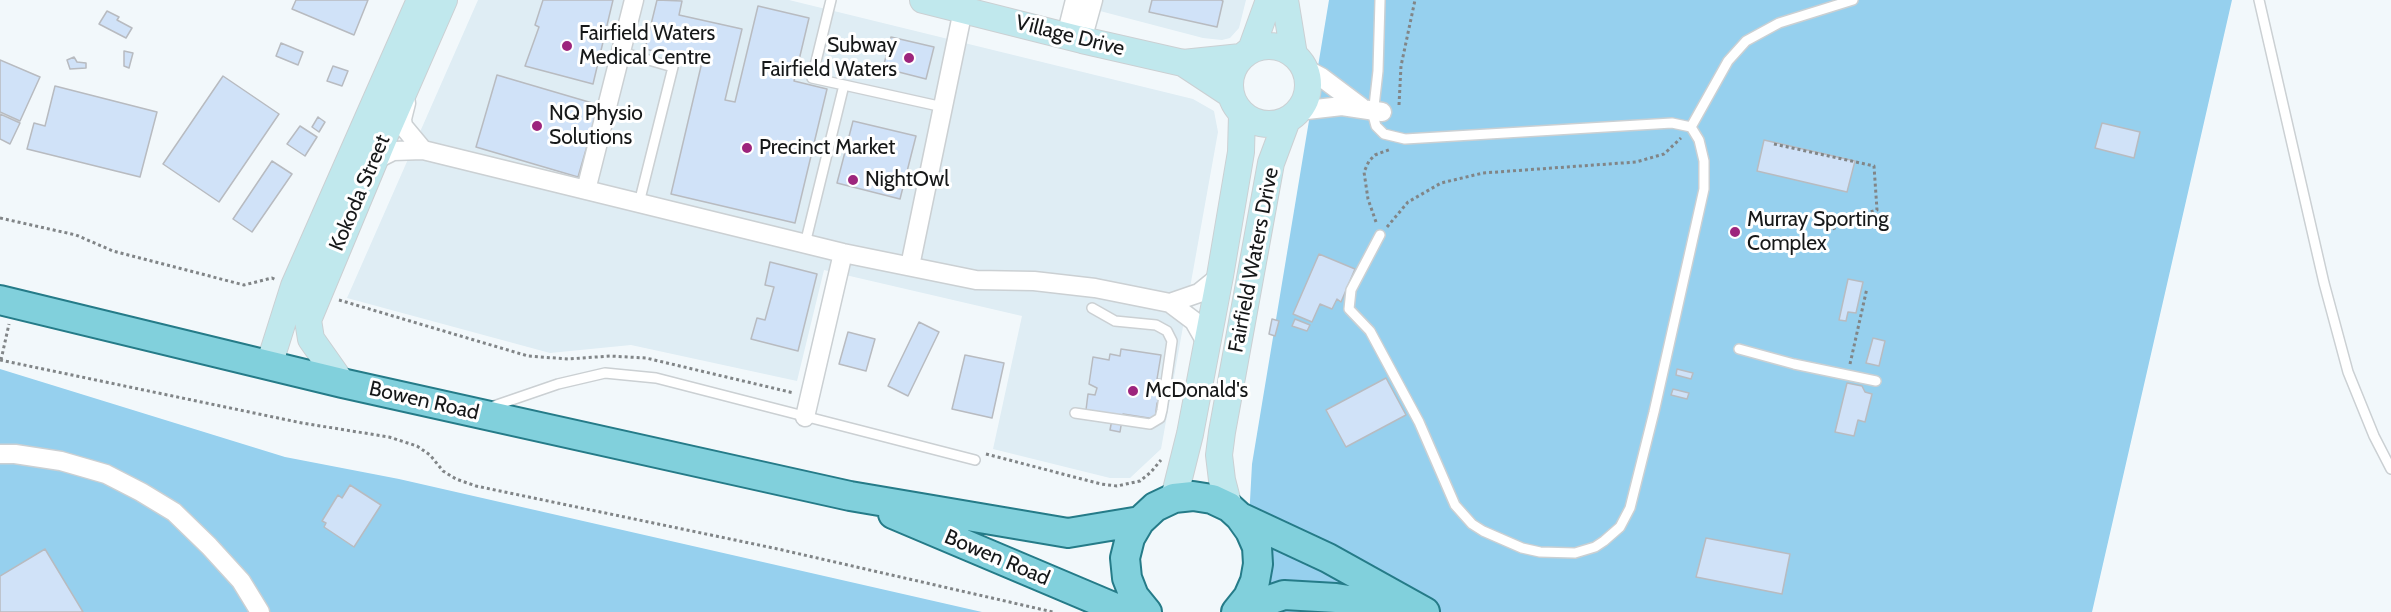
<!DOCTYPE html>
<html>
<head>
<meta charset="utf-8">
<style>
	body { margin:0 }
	canvas { display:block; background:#f2f8fb }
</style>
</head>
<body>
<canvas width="2391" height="612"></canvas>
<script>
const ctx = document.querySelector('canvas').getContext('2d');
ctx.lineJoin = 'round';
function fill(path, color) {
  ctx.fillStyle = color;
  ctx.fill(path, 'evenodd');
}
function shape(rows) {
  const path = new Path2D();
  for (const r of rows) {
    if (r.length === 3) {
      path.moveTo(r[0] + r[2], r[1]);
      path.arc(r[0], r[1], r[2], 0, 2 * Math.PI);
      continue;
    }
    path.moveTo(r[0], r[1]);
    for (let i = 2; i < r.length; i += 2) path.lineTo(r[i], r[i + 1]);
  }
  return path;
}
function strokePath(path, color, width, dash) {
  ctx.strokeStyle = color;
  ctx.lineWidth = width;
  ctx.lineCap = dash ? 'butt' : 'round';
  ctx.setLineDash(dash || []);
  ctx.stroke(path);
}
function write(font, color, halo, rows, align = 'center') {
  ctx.font = font + ' Cabin,sans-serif';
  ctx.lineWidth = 6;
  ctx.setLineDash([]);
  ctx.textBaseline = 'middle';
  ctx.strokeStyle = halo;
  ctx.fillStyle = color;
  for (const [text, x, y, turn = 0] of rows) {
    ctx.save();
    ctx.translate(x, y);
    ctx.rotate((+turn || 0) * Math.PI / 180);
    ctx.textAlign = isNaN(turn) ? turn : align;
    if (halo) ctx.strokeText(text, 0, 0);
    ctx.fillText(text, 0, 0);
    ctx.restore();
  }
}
fill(shape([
	[478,0,789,0,1193,99,1214,111,1218,132,1161,449,1130,478,1110,478,993,449,1022,316,824,270,797,381,631,345,550,353,347,298],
	[1103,0,1246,0,1239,28,1230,38,1222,40,1203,38,1100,11]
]), '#dfedf4');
fill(shape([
	[1329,0,2232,0,2092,612,1244,612,1252,464],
	[0,369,285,457,399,479,982,612,0,612]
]), '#96d0ee');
const building = shape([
	[296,0,368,0,354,35,292,9,296,0],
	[543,0,613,0,593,84,525,66,539,27,535,25,543,0],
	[657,0,682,1,679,15,742,29,725,100,735,102,758,6,809,18,794,81,827,89,795,223,671,194,702,62,645,49,657,0],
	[1152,0,1221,0,1223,1,1217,27,1149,12,1152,0],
	[107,11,119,17,117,20,132,28,126,38,99,24,107,11],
	[891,37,934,47,926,79,883,68,891,37],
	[281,43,303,52,298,65,276,56,281,43],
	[124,51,133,53,129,68,124,66,124,51],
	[74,57,77,62,86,63,86,68,70,69,67,60,74,57],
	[0,60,40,77,20,121,0,112,0,60],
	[333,66,348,71,342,86,327,81,333,66],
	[497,75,599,105,578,177,476,147,497,75],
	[223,76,279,114,219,202,163,164,223,76],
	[55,86,157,112,140,177,27,149,34,123,45,126,55,86],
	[0,114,20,123,10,144,0,139,0,114],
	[318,117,325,122,319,132,312,127,318,117],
	[853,121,916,136,900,199,837,183,853,121],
	[2102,123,2140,132,2134,158,2095,148,2102,123],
	[300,126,317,137,305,156,287,144,300,126],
	[1764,140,1855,161,1847,192,1757,171,1764,140],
	[272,161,292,174,252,232,233,219,272,161],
	[1319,254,1355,269,1341,302,1337,299,1332,309,1320,304,1312,322,1293,314,1319,254],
	[770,262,817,274,798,351,751,339,757,318,765,320,774,287,765,285,770,262],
	[1848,279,1863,282,1856,313,1848,312,1846,321,1839,320,1848,279],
	[1272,319,1279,321,1275,336,1269,334,1272,319],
	[1295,319,1310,325,1307,331,1292,326,1295,319],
	[919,322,939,332,908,396,888,386,919,322],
	[848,332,875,339,866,371,839,364,848,332],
	[1873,338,1885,341,1879,366,1866,363,1873,338],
	[1121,349,1161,355,1157,379,1171,381,1168,404,1157,403,1155,419,1123,414,1120,432,1110,430,1113,414,1086,410,1088,394,1095,395,1097,388,1089,384,1093,357,1109,360,1110,354,1120,356,1121,349],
	[965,355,1004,363,992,418,952,409,965,355],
	[1677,369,1693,373,1691,379,1676,375,1677,369],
	[1386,378,1406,415,1346,447,1326,410,1386,378],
	[1847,383,1862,386,1865,392,1872,394,1865,422,1858,420,1854,436,1835,432,1847,383],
	[1673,389,1689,393,1687,399,1671,395,1673,389],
	[350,485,381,505,354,547,324,527,326,523,322,521,338,495,342,498,350,485],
	[1706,538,1790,554,1782,594,1696,577,1706,538],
	[45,549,83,612,0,612,0,576,45,549]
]);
fill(building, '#d0e2f8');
strokePath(building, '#b8bbc0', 1.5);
const lane = shape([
	[1380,0,1378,71,1373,115,1376,126,1384,134,1405,139,1672,123,1691,127,1699,140,1704,161,1704,189,1654,412,1630,508,1620,527,1604,541,1595,547,1575,553,1540,552,1522,548,1483,531,1472,524,1455,505,1419,422,1370,331,1349,309,1351,290,1380,235],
	[2259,0,2324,283,2348,372,2374,436,2391,469],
	[621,52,673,67,639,203],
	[844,85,943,107],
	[1691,127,1728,61,1746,41,1779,23,1853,0],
	[805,244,844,85,812,78,831,0],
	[1739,349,1794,364,1876,381],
	[491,407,558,384,605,373,656,378,975,460],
	[1075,413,1150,424,1160,418,1162,410,1172,341,1167,331,1156,325,1115,321,1092,308]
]);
const street = shape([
	[1066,36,1075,0],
	[1082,40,1093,0],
	[1304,68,1321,77,1361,107],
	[406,103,402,119,403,126,423,150],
	[1298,111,1342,106,1382,112],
	[375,160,393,151,423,150,843,253,976,280,1034,281,1095,288,1170,303,1194,321,1207,344],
	[586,190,634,0],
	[910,266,963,10],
	[1170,303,1199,293,1220,276],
	[805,417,843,253],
	[0,454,15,454,61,461,106,474,141,492,174,512,209,546,241,581,260,612]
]);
const secondary = shape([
	[923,0,1082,40,1183,63,1241,57],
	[1285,0,1294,55],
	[1269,85,39],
	[1251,50,1269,0],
	[1183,63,1230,94],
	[269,365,294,286,420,0],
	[342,383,311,339,308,320,388,128,444,0],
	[1174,498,1190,434,1220,276,1241,152,1242,114],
	[1229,507,1222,480,1219,455,1222,432,1271,163,1287,120]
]);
const primary = shape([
	[0,300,342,383,850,496,1068,533,1140,521],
	[893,514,1113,607,1147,612],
	[1240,517,1328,558,1425,612],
	[1237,611,1284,595,1336,598,1405,609],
	[1147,612,1134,596,1127,578,1125,558,1130,538,1140,521,1155,507,1174,498,1193,496,1212,499,1229,507,1240,517,1250,531,1257,547,1258,564,1255,581,1248,597,1236,612]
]);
strokePath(lane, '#cbd0d3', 12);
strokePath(street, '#cbd0d3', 21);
strokePath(secondary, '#cbd0d3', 28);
strokePath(primary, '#257b88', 32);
strokePath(shape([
	[1399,105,1401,66,1415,0],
	[1774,144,1874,166,1877,210,1859,215,1829,231],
	[0,218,76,235,113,251,244,285,272,278,276,280],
	[1376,222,1368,199,1364,172,1369,161,1375,155,1391,149],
	[1387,227,1408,202,1441,183,1483,173,1636,162,1664,154,1681,138],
	[339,300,528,356,568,359,610,356,646,358,794,393],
	[0,360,302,423,389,437,417,446,430,455,443,471,456,479,476,486,778,549,1053,612],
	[1,360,9,324],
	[1850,364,1867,288],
	[986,454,1101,484,1117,486,1140,481,1151,472,1161,460]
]), '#818587', 3, [3, 3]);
strokePath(lane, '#fff', 9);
strokePath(street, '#fff', 18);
strokePath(secondary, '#c0e8ed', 26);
strokePath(primary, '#81d0dc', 28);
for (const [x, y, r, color] of [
	[567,46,6,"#9d257d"],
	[909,58,6,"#9d257d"],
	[537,126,6,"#9d257d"],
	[747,148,6,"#9d257d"],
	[853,180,6,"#9d257d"],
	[1735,232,6,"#9d257d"],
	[1133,391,6,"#9d257d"]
]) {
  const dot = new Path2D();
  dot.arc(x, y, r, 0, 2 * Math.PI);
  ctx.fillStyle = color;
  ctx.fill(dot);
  strokePath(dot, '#fff', 2);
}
write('21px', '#161819', '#fff', [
	["Fairfield Waters",579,34],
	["Medical Centre",579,58],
	["Subway",897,46,"right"],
	["Fairfield Waters",897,70,"right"],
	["NQ Physio",549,114],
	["Solutions",549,138],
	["Precinct Market",759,148],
	["NightOwl",865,180],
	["Murray Sporting",1747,220],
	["Complex",1747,244],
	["McDonald's",1145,391]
], 'left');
write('21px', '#161819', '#fff', [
	["Village Drive",1070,36,14],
	["Kokoda Street",360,193,-67],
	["Fairfield Waters Drive",1254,260,-79],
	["Bowen Road",424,401,13],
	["Bowen Road",997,558,23]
]);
</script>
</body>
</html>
